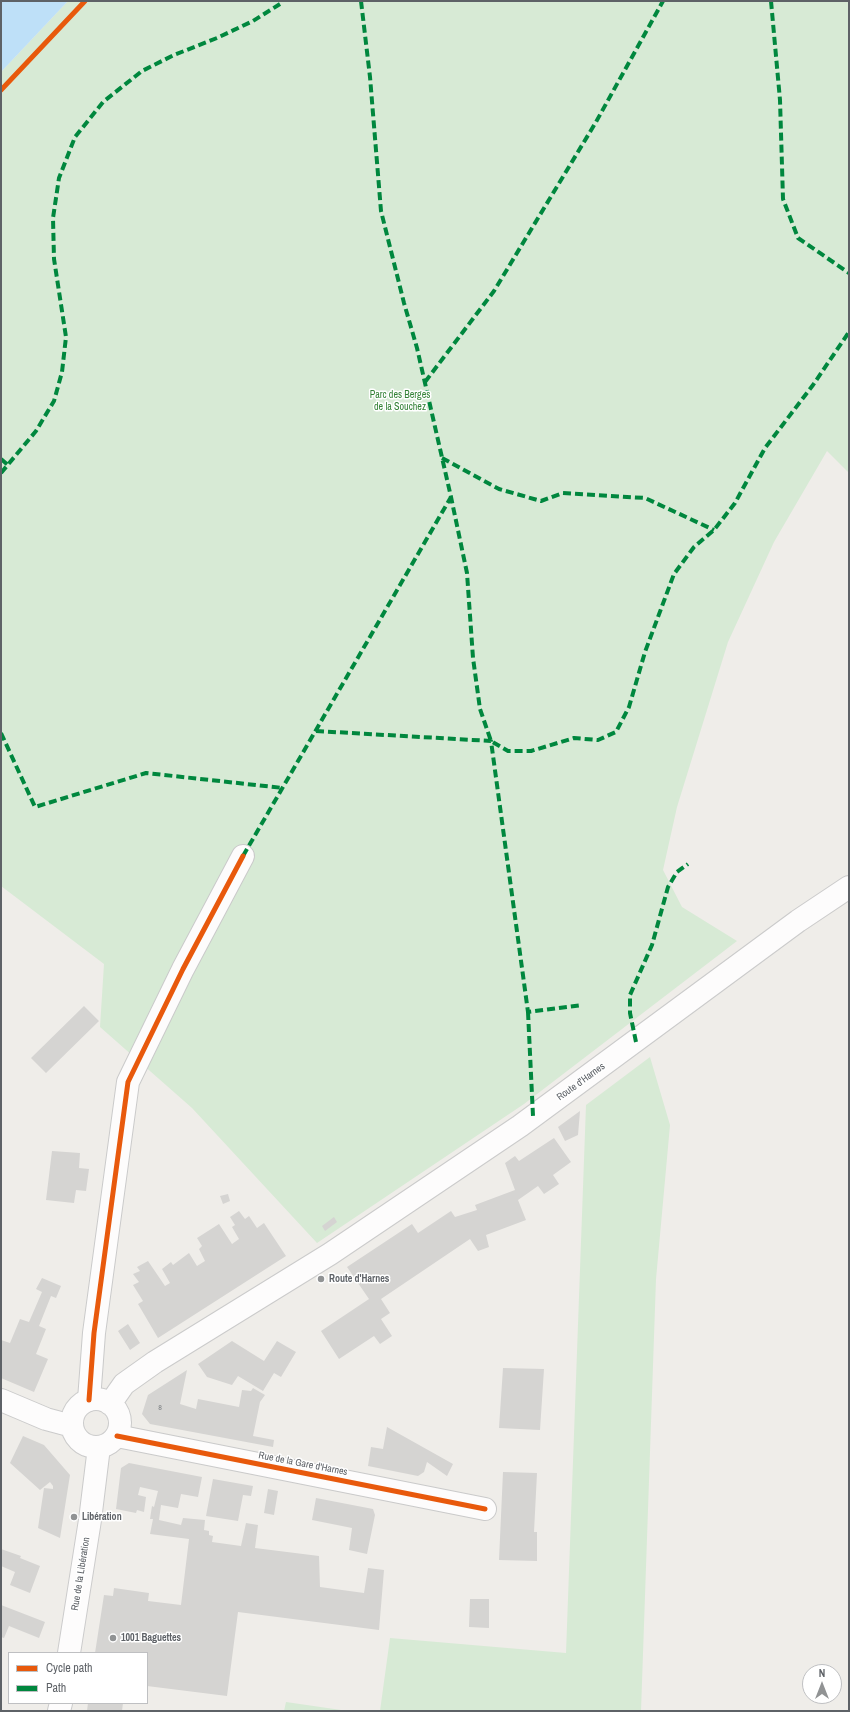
<!DOCTYPE html>
<html>
<head>
<meta charset="utf-8">
<style>
	body { margin:0 }
	#map { position:relative; width:850px; height:1712px; overflow:hidden; background:#efede9; font-family:"Archivo Narrow",sans-serif }
	canvas { display:block }
	.frame { position:absolute; inset:0; border:2px solid #5e6267; pointer-events:none }
	.legend { position:absolute; left:8px; top:1652px; width:140px; height:52px; box-sizing:border-box; background:#fff; border:1px solid #bfc0c2; margin:0; padding:5px 7px; list-style:none; font-size:12px; color:#5e6267 }
	.legend li { display:flex; align-items:center; gap:8px; height:20px }
	.legend b { width:20px; border:1px solid #bfc0c2 }
	.north { position:absolute; left:802px; top:1664px; width:40px; height:40px; box-sizing:border-box; background:#fff; border:1px solid #bfc0c2; border-radius:50%; rotate:0deg; font-size:11px; font-weight:700; line-height:16px; text-align:center; color:#5e6267 }
	.north::after { content:''; display:block; margin:auto; width:14px; height:18px; background:#919394; clip-path:polygon(50% 0,100% 100%,50% 72%,0 100%) }
</style>
</head>
<body>
<div id="map">
<canvas width="850" height="1712"></canvas>
<div class="frame"></div>
<ul class="legend">
<li><b style="height:5px;background:#e8590c"></b>Cycle path</li>
<li><b style="height:5px;background:#00873e"></b>Path</li>
</ul>
<div class="north">N</div>
</div>
<script>
const ctx = document.querySelector('canvas').getContext('2d');
ctx.lineJoin = 'round';
function fill(path, color) {
  ctx.fillStyle = color;
  ctx.fill(path, 'evenodd');
}
function shape(rows) {
  const path = new Path2D();
  for (const r of rows) {
    if (r.length === 3) {
      path.moveTo(r[0] + r[2], r[1]);
      path.arc(r[0], r[1], r[2], 0, 2 * Math.PI);
      continue;
    }
    path.moveTo(r[0], r[1]);
    for (let i = 2; i < r.length; i += 2) path.lineTo(r[i], r[i + 1]);
  }
  return path;
}
function strokePath(path, color, width, dash) {
  ctx.strokeStyle = color;
  ctx.lineWidth = width;
  ctx.lineCap = dash ? 'butt' : 'round';
  ctx.setLineDash(dash || []);
  ctx.stroke(path);
}
function write(font, color, halo, rows, align = 'center') {
  ctx.font = font + ' "Archivo Narrow",sans-serif';
  ctx.lineWidth = 3;
  ctx.setLineDash([]);
  ctx.textBaseline = 'middle';
  ctx.strokeStyle = halo;
  ctx.fillStyle = color;
  for (const [text, x, y, turn = 0] of rows) {
    ctx.save();
    ctx.translate(x, y);
    ctx.rotate((+turn || 0) * Math.PI / 180);
    ctx.textAlign = isNaN(turn) ? turn : align;
    if (halo) ctx.strokeText(text, 0, 0);
    ctx.fillText(text, 0, 0);
    ctx.restore();
  }
}
fill(shape([
	[68,1,849,1,849,473,827,451,774,542,728,642,677,807,663,870,682,907,737,941,524,1104,317,1243,192,1108,100,1027,104,964,1,886,1,72],
	[650,1057,670,1125,656,1279,641,1711,380,1711,390,1638,566,1653,586,1105],
	[286,1702,348,1711,284,1711]
]), '#d7ead5');
fill(shape([
	[1,1,68,1,1,72]
]), '#bee0f8');
fill(shape([
	[84,1006,99,1021,46,1073,31,1058],
	[580,1111,578,1135,565,1141,558,1127],
	[554,1138,571,1162,553,1175,559,1184,544,1194,538,1186,518,1200,526,1220,486,1235,489,1247,478,1251,470,1239,381,1299,390,1313,381,1319,392,1336,380,1344,374,1336,339,1359,321,1331,369,1299,347,1267,412,1224,418,1233,451,1211,455,1217,477,1210,475,1205,515,1190,505,1163,515,1156,519,1161],
	[52,1151,80,1153,79,1168,89,1169,86,1191,76,1190,74,1203,46,1200],
	[228,1194,230,1201,223,1204,220,1196],
	[239,1211,245,1219,249,1216,257,1228,264,1223,286,1256,158,1338,138,1304,143,1301,133,1285,139,1282,133,1274,140,1271,137,1267,148,1261,165,1286,170,1283,162,1269,171,1262,173,1265,189,1253,197,1266,205,1261,199,1249,202,1246,197,1238,219,1224,232,1244,239,1239,232,1227,235,1225,230,1217],
	[334,1217,337,1222,325,1231,322,1226],
	[42,1278,61,1286,56,1298,51,1296,39,1326,46,1329,36,1354,48,1359,34,1392,1,1378,1,1340,10,1343,20,1319,29,1322,42,1292,36,1289],
	[128,1324,140,1343,130,1350,118,1331],
	[232,1341,264,1361,277,1341,296,1352,281,1377,274,1373,263,1391,238,1376,232,1385,207,1377,198,1364],
	[503,1368,544,1369,540,1430,499,1428],
	[187,1370,180,1404,196,1409,198,1399,239,1407,242,1390,251,1391,253,1388,265,1395,260,1402,253,1436,274,1440,273,1447,150,1424,142,1414,148,1395],
	[387,1427,453,1464,447,1476,427,1462,424,1472,418,1476,368,1466,371,1447,383,1449],
	[23,1436,44,1445,70,1475,60,1538,38,1528,44,1488,53,1489,53,1486,50,1482,40,1490,10,1463],
	[129,1463,202,1477,198,1497,181,1494,178,1508,161,1505,159,1520,181,1525,183,1518,205,1520,204,1530,209,1531,209,1535,213,1536,212,1542,241,1546,246,1523,258,1525,255,1548,319,1556,320,1587,364,1593,368,1568,384,1570,379,1630,238,1612,227,1696,147,1686,147,1653,95,1653,104,1595,113,1596,114,1588,149,1593,148,1601,181,1605,189,1539,150,1534,153,1519,150,1519,152,1506,154,1507,158,1491,140,1487,138,1495,146,1497,144,1512,137,1510,136,1513,116,1509,121,1468],
	[503,1472,537,1473,534,1532,537,1532,537,1561,499,1560],
	[213,1479,253,1486,251,1496,243,1495,238,1521,206,1516],
	[268,1489,278,1491,274,1515,264,1513],
	[316,1498,373,1509,375,1515,367,1554,349,1550,352,1528,312,1520],
	[1,1549,21,1556,20,1558,40,1566,30,1593,10,1585,15,1572,1,1566],
	[470,1599,489,1599,489,1628,469,1627],
	[1,1605,45,1622,39,1638,9,1626,4,1638,1,1637],
	[88,1703,123,1703,122,1711,87,1711]
]), '#d5d4d2');
const street = shape([
	[89,1400,94,1333,128,1082,183,969,243,856],
	[117,1436,485,1509]
]);
const secondary = shape([
	[96,1423,24],
	[1,1400,46,1419,72,1426],
	[110,1404,124,1384,155,1362,330,1254,520,1126,798,921,849,887],
	[69,1653,90,1520,99,1447],
	[59,1711,61,1703]
]);
strokePath(street, '#cacaca', 24);
strokePath(secondary, '#cbcbcb', 24);
strokePath(street, '#fdfcfc', 22);
strokePath(secondary, '#fdfcfc', 22);
strokePath(shape([
	[361,1,370,77,381,211,404,303,417,348,451,497,467,573,473,658,480,709,491,741,508,751,531,751,574,738,598,740,616,732,629,707,645,652,674,574,694,547,714,530,735,503,765,448,813,385,849,332],
	[771,1,780,100,783,199,798,238,849,273],
	[425,382,494,291,596,122,663,1],
	[442,458,499,489,541,501,563,493,645,498,714,530],
	[1,459,8,465],
	[1,473,36,431,54,401,62,372,66,337,54,259,53,218,59,178,75,137,103,102,142,71,174,55,217,38,253,21,280,4],
	[316,731,491,741,528,1012,582,1005],
	[1,733,35,807,146,773,283,788],
	[243,856,451,497],
	[528,1012,533,1116],
	[636,1042,630,1013,630,995,652,945,668,887,677,872,688,864]
]), '#00873e', 4, [8, 4]);
strokePath(shape([
	[1,90,85,1],
	[89,1400,94,1333,128,1082,183,969,243,856],
	[117,1436,485,1509]
]), '#e8590c', 5);
for (const [x, y, r, color] of [
	[321,1279,4,"#919394"],
	[74,1517,4,"#919394"],
	[113,1638,4,"#919394"]
]) {
  const dot = new Path2D();
  dot.arc(x, y, r, 0, 2 * Math.PI);
  ctx.fillStyle = color;
  ctx.fill(dot);
  strokePath(dot, '#fff', 1.5);
}
write('8px', '#7d8083', null, [
	["8",160,1408]
]);
write('10px', '#338136', '#fff', [
	["Parc des Berges",400,395],
	["de la Souchez",400,407]
]);
write('10px', '#5e6267', '#fff', [
	["Route d'Harnes",581,1082,-36],
	["Rue de la Gare d'Harnes",303,1464,11],
	["Rue de la Libération",81,1574,-81]
]);
write('bold 10px', '#5e6267', '#fff', [
	["Route d'Harnes",329,1279],
	["Libération",82,1517],
	["1001 Baguettes",121,1638]
], 'left');
</script>
</body>
</html>
